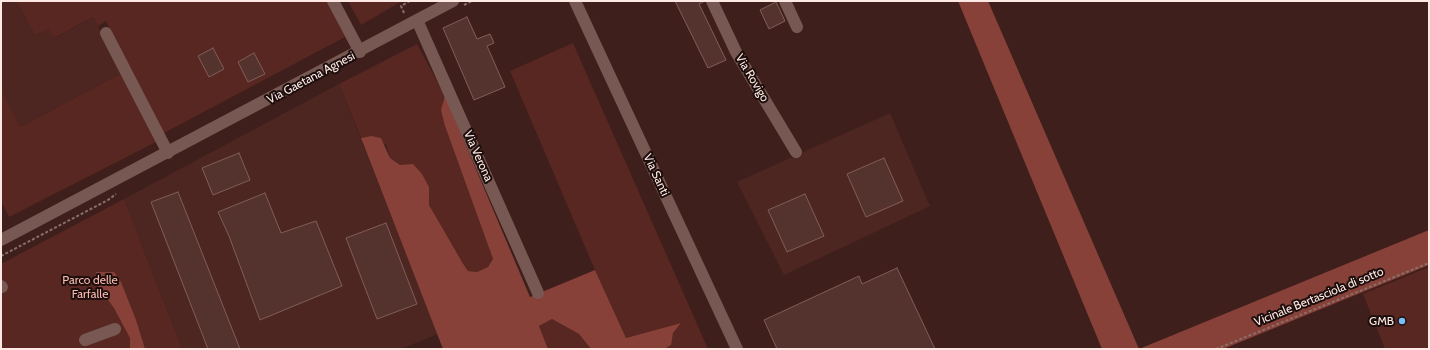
<!DOCTYPE html>
<html>
<head>
<meta charset="utf-8">
<style>
	body { margin:0 }
	#map { position:relative; width:1430px; height:350px; overflow:hidden; background:#3f1f1b; font-family:Cabin,sans-serif }
	canvas { display:block }
	.frame { position:absolute; inset:0; border:2px solid #ffe9e5; pointer-events:none }
</style>
</head>
<body>
<div id="map">
<canvas width="1430" height="350"></canvas>
<div class="frame"></div>
</div>
<script>
const ctx = document.querySelector('canvas').getContext('2d');
ctx.lineJoin = 'round';
function fill(path, color) {
  ctx.fillStyle = color;
  ctx.fill(path, 'evenodd');
}
function shape(rows) {
  const path = new Path2D();
  for (const r of rows) {
    path.moveTo(r[0], r[1]);
    for (let i = 2; i < r.length; i += 2) path.lineTo(r[i], r[i + 1]);
  }
  return path;
}
function strokePath(path, color, width, dash) {
  ctx.strokeStyle = color;
  ctx.lineWidth = width;
  ctx.lineCap = dash ? 'butt' : 'round';
  ctx.setLineDash(dash || []);
  ctx.stroke(path);
}
function write(font, color, halo, rows, align = 'center') {
  ctx.font = font + ' Cabin,sans-serif';
  ctx.lineWidth = 4;
  ctx.setLineDash([]);
  ctx.textBaseline = 'middle';
  ctx.strokeStyle = halo;
  ctx.fillStyle = color;
  for (const [text, x, y, turn = 0] of rows) {
    ctx.save();
    ctx.translate(x, y);
    ctx.rotate((+turn || 0) * Math.PI / 180);
    ctx.textAlign = isNaN(turn) ? turn : align;
    if (halo) ctx.strokeText(text, 0, 0);
    ctx.fillText(text, 0, 0);
    ctx.restore();
  }
}
fill(shape([
	[1,1,16,1,35,35,49,28,55,38,93,17,122,73,20,127,1,89],
	[339,84,438,334,401,349,182,349,124,199],
	[890,113,930,206,784,275,737,182]
]), '#4d2621');
fill(shape([
	[16,1,327,1,345,37,164,133,106,21,98,26,93,17,54,38,49,29,35,35],
	[348,1,402,1,361,25],
	[573,43,708,349,664,349,670,345,673,333,681,323,626,338,595,270,510,71],
	[417,44,445,96,445,126,493,259,488,267,477,272,468,271,439,226,429,205,429,187,413,165,400,165,390,158,386,145,371,136,361,138,339,84],
	[122,73,156,142,9,217,1,201,1,89,20,127],
	[124,199,182,349,1,349,1,264],
	[1429,267,1429,349,1385,349,1363,294],
	[552,319,579,334,591,349,548,349,539,326]
]), '#582721');
fill(shape([
	[958,1,988,1,1139,349,1429,230,1429,265,1223,349,1102,349],
	[445,96,530,297,595,270,626,338,681,323,673,333,671,345,664,349,591,349,579,334,552,319,539,326,548,349,443,349,361,138,371,136,381,138,390,158,400,165,413,164,422,174,429,187,429,205,462,262,468,271,477,272,488,267,493,259,445,126,441,110],
	[96,272,114,272,121,282,136,320,145,349,130,349,130,338,114,308,95,282]
]), '#874138');
const building = shape([
	[675,1,705,1,699,4,726,60,708,68,675,1],
	[776,2,785,21,769,29,760,10,776,2],
	[467,17,477,39,490,34,494,43,487,46,505,87,474,100,443,28,467,17],
	[213,48,224,69,209,77,198,56,213,48],
	[254,53,265,74,248,82,238,62,254,53],
	[239,153,250,180,213,195,202,168,239,153],
	[884,158,903,201,866,217,847,174,884,158],
	[178,192,240,349,208,349,151,202,178,192],
	[265,193,281,233,316,221,342,286,260,320,229,236,218,212,265,193],
	[805,194,824,236,787,252,768,210,805,194],
	[386,223,417,304,377,319,346,238,386,223],
	[897,268,935,349,777,349,764,320,859,276,862,284,897,268]
]);
fill(building, '#54332e');
strokePath(building, '#825d58', 1);
strokePath(shape([
	[464,5,472,1],
	[404,13,401,6,410,1],
	[1,256,108,200,116,194],
	[1216,349,1429,263]
]), '#8a6e6a', 2, [3, 2]);
strokePath(shape([
	[333,1,360,52],
	[575,1,737,349],
	[712,1,736,52,796,152],
	[785,1,797,27],
	[417,20,538,293],
	[106,33,168,153],
	[1,240,453,1],
	[1,286,2,287],
	[85,340,115,329]
]), '#785853', 12);
for (const [x, y, r, color] of [
	[1402,321,4,"#7cbef9"]
]) {
  const dot = new Path2D();
  dot.arc(x, y, r, 0, 2 * Math.PI);
  ctx.fillStyle = color;
  ctx.fill(dot);
  strokePath(dot, '#1c0e0c', 1.5);
}
write('12px', '#ffe9e5', '#1c0e0c', [
	["Via Gaetana Agnesi",311,78,-28],
	["Via Rovigo",752,78,59],
	["Via Verona",478,156,66],
	["Via Santi",656,175,65],
	["Vicinale Bertasciola di sotto",1319,297,-22]
]);
write('12px', '#fabab0', '#1c0e0c', [
	["Parco delle",90,280],
	["Farfalle",90,294]
]);
write('12px', '#ffe9e5', '#1c0e0c', [
	["GMB",1394,321]
], 'right');
</script>
</body>
</html>
